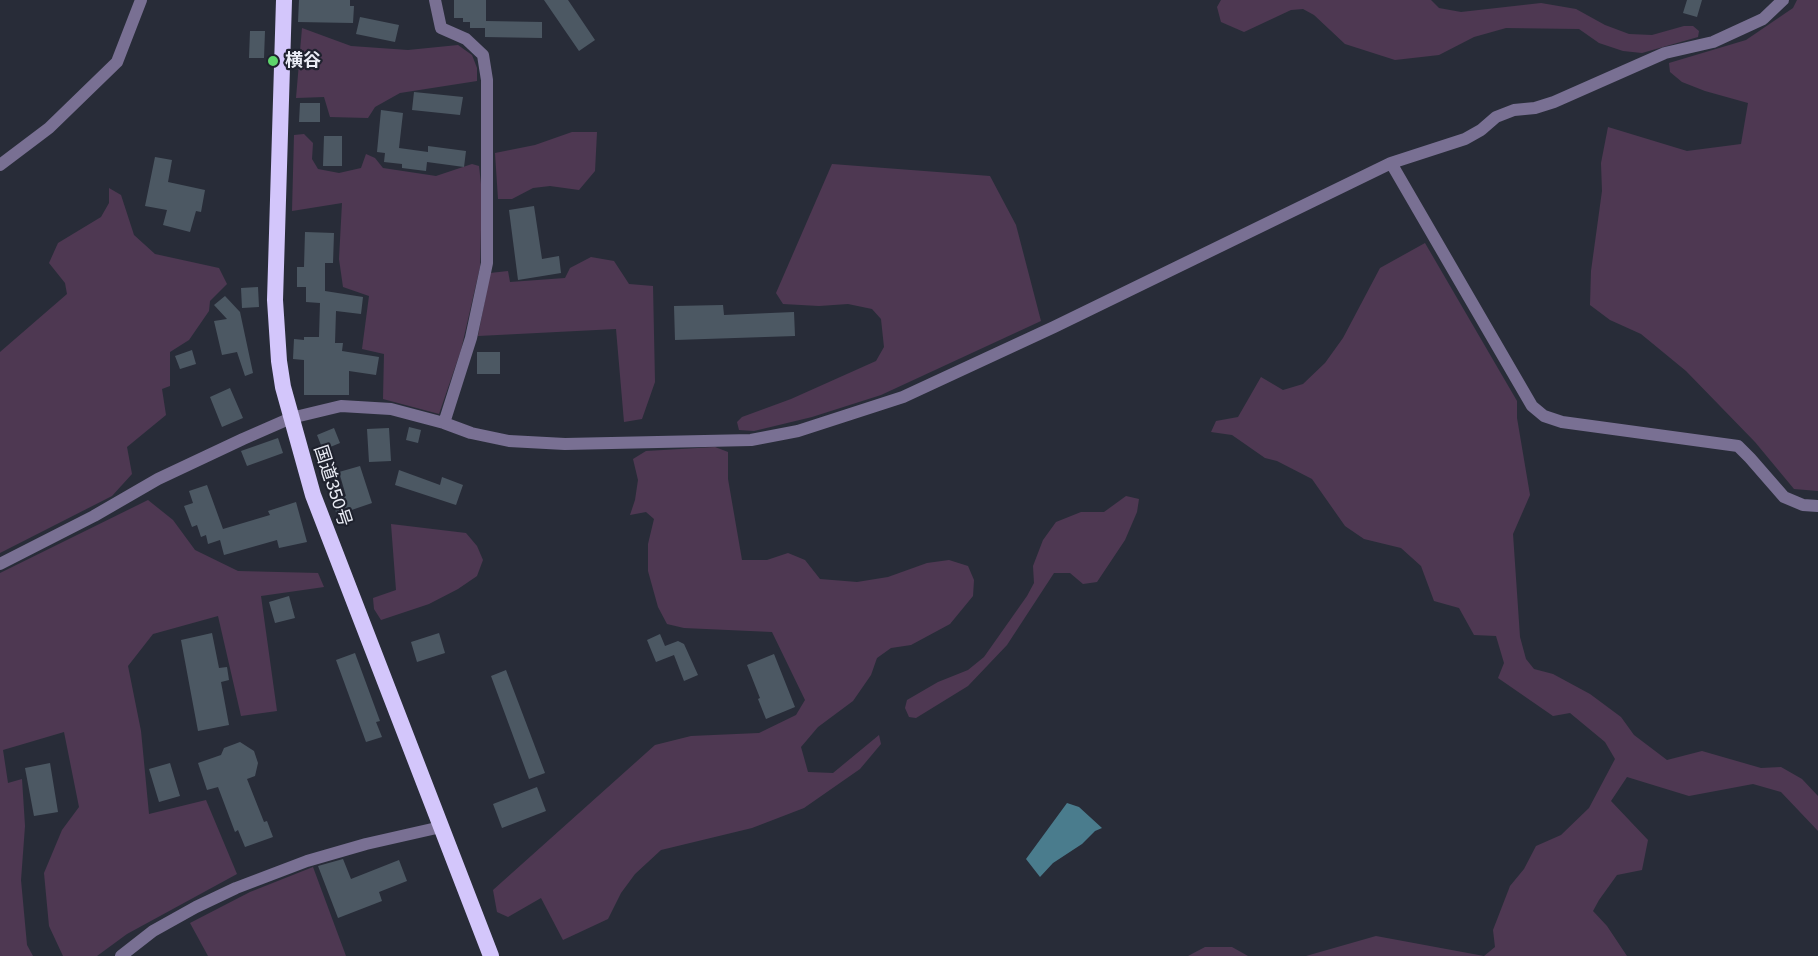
<!DOCTYPE html>
<html>
<head>
<meta charset="utf-8">
<style>
	body { margin:0 }
	canvas { display:block; background:#282c38 }
</style>
</head>
<body>
<canvas width="1818" height="956"></canvas>
<script>
const ctx = document.querySelector('canvas').getContext('2d');
ctx.lineJoin = 'round';
function fill(path, color) {
  ctx.fillStyle = color;
  ctx.fill(path, 'evenodd');
}
function shape(rows) {
  const path = new Path2D();
  for (const r of rows) {
    path.moveTo(r[0], r[1]);
    for (let i = 2; i < r.length; i += 2) path.lineTo(r[i], r[i + 1]);
  }
  return path;
}
function strokePath(path, color, width, dash) {
  ctx.strokeStyle = color;
  ctx.lineWidth = width;
  ctx.lineCap = dash ? 'butt' : 'round';
  ctx.setLineDash(dash || []);
  ctx.stroke(path);
}
function write(font, color, halo, rows, align = 'center') {
  ctx.font = font + ' Arial,"Noto Sans JP",sans-serif';
  ctx.lineWidth = 4.5;
  ctx.setLineDash([]);
  ctx.textBaseline = 'middle';
  ctx.strokeStyle = halo;
  ctx.fillStyle = color;
  for (const [text, x, y, turn = 0] of rows) {
    ctx.save();
    ctx.translate(x, y);
    ctx.rotate((+turn || 0) * Math.PI / 180);
    ctx.textAlign = isNaN(turn) ? turn : align;
    if (halo) ctx.strokeText(text, 0, 0);
    ctx.fillText(text, 0, 0);
    ctx.restore();
  }
}
fill(shape([
	[1221,0,1431,0,1439,8,1461,12,1541,3,1576,9,1605,25,1629,34,1652,35,1684,26,1693,26,1699,31,1698,37,1642,53,1623,51,1599,43,1579,29,1506,28,1474,37,1439,55,1395,60,1345,44,1314,15,1303,9,1291,10,1244,32,1221,22,1217,7],
	[1797,0,1818,0,1818,491,1794,489,1755,442,1686,371,1641,334,1610,320,1590,305,1591,271,1602,191,1601,163,1608,127,1687,151,1741,144,1748,103,1705,91,1682,82,1670,72,1669,63,1746,40,1793,8],
	[302,28,351,46,408,50,458,45,472,55,477,68,477,81,400,93,375,107,368,118,330,117,324,97,296,98],
	[572,132,597,132,595,171,579,190,550,186,533,188,512,199,498,199,495,153,535,145],
	[304,134,313,143,312,159,318,169,339,173,361,168,366,154,375,158,383,168,436,176,472,164,479,166,482,193,480,267,461,350,439,414,383,399,384,354,362,349,369,296,343,287,339,259,342,203,292,211,294,135],
	[832,164,990,176,1016,225,1041,321,881,395,812,417,754,431,739,430,737,422,742,417,791,399,876,361,884,347,881,319,872,309,848,304,819,306,783,304,776,293],
	[109,188,121,195,134,235,155,254,219,268,227,284,210,301,209,311,189,340,170,352,170,386,162,389,166,415,127,447,132,474,112,496,0,553,0,352,67,294,65,283,49,263,58,243,101,217,109,203],
	[1425,243,1517,401,1517,418,1530,495,1513,534,1520,637,1526,659,1534,669,1553,674,1590,694,1621,717,1634,735,1667,760,1702,751,1761,768,1781,767,1802,779,1818,796,1818,831,1781,792,1753,784,1689,796,1627,777,1611,801,1648,840,1642,870,1617,875,1599,900,1593,911,1607,926,1627,956,1306,956,1376,936,1484,956,1495,947,1493,930,1510,886,1524,869,1536,846,1561,835,1589,808,1615,759,1605,742,1570,713,1553,716,1498,678,1504,663,1496,636,1474,635,1459,608,1434,601,1421,566,1401,548,1364,539,1345,526,1312,479,1277,461,1265,458,1232,435,1211,432,1216,421,1238,417,1261,377,1283,390,1303,384,1325,363,1343,338,1380,268],
	[591,257,614,261,629,284,653,286,655,382,642,419,624,422,616,329,478,336,490,273,508,271,510,282,565,278,570,268],
	[715,447,728,452,728,479,742,560,767,560,788,553,805,560,820,579,857,582,888,577,927,563,949,560,968,566,974,580,973,596,950,624,911,645,891,648,877,658,871,675,853,701,818,727,801,747,808,772,833,773,879,735,881,744,860,769,804,808,752,828,661,850,635,874,621,893,608,919,563,940,541,898,508,917,497,912,493,890,655,745,691,736,759,733,796,715,805,700,772,632,684,628,667,624,658,607,648,571,648,544,654,519,646,512,630,515,635,500,638,480,633,459,646,451],
	[1126,496,1139,499,1137,512,1125,540,1097,582,1083,584,1070,573,1054,573,1007,645,968,686,916,718,909,717,905,708,907,700,938,682,968,670,984,657,1027,596,1034,583,1033,566,1043,540,1056,522,1081,512,1104,512],
	[148,500,173,520,195,550,238,571,318,573,324,587,261,596,277,711,241,716,218,616,153,634,128,666,141,731,149,814,206,800,237,874,127,934,97,956,63,956,49,926,44,873,62,830,79,807,64,732,3,750,8,783,22,779,25,826,21,880,27,945,33,956,0,956,0,573],
	[391,524,466,533,477,546,483,560,477,576,458,589,429,604,381,620,374,609,373,598,396,590],
	[313,867,346,956,208,956,190,923,250,892],
	[1205,947,1232,947,1248,956,1188,956]
]), '#4e3852');
fill(shape([
	[1067,803,1079,807,1102,828,1095,831,1082,844,1053,863,1040,877,1026,859]
]), '#4a7c8d');
fill(shape([
	[299,0,350,0,350,6,354,6,353,23,298,22],
	[454,0,486,0,486,21,542,22,542,38,485,37,485,28,470,28,470,22,463,22,463,18,454,18],
	[544,0,568,0,595,40,579,51],
	[1687,0,1702,0,1697,17,1683,13],
	[360,17,399,25,395,42,356,34],
	[250,31,265,31,264,58,249,58],
	[414,92,463,97,460,115,412,110],
	[300,103,320,103,320,122,299,122],
	[381,110,403,113,399,148,428,152,428,146,466,151,464,167,427,162,426,171,402,168,402,164,384,162,385,153,377,152],
	[324,136,342,136,342,166,323,166],
	[155,157,172,160,168,182,205,190,201,212,196,211,190,232,163,225,167,210,145,206],
	[534,206,542,259,559,256,561,273,518,280,509,210],
	[305,232,334,233,333,263,325,263,325,291,363,297,361,314,336,311,335,343,343,343,342,351,379,357,376,375,349,371,349,395,304,395,304,360,293,359,294,339,304,340,304,337,319,337,320,303,306,302,306,287,297,287,297,267,304,267],
	[258,287,259,307,242,308,241,288],
	[225,296,240,312,253,373,245,376,237,352,222,355,214,321,227,319,214,305],
	[723,305,724,315,794,312,795,336,675,340,674,306],
	[192,350,196,364,180,369,175,356],
	[477,352,500,352,500,374,477,374],
	[230,388,243,418,222,427,210,397],
	[409,427,421,430,418,443,406,440],
	[334,428,340,443,323,450,317,435],
	[389,428,391,461,369,462,367,429],
	[278,438,283,453,247,466,241,451],
	[360,466,372,503,337,515,332,501,346,496,339,472],
	[399,470,440,485,442,477,463,485,456,505,395,485],
	[207,485,223,529,270,515,268,511,296,502,307,542,279,548,277,540,224,555,220,540,208,544,206,535,201,537,197,525,192,527,184,506,193,503,189,491],
	[289,596,295,618,275,623,269,602],
	[212,633,219,668,227,667,229,680,221,682,229,725,198,731,181,640],
	[439,633,445,653,417,662,411,642],
	[660,634,665,646,678,641,684,644,698,675,684,681,674,655,656,662,647,640],
	[355,653,380,721,376,722,382,737,366,742,336,660],
	[774,654,795,707,766,719,758,699,760,698,747,665],
	[506,670,545,773,529,779,491,676],
	[240,742,254,751,258,763,255,776,247,779,264,822,267,821,273,837,245,847,238,830,235,832,218,787,207,790,198,763,221,755,224,748],
	[50,763,58,812,34,816,25,768],
	[170,763,180,796,159,802,149,769],
	[537,787,546,811,502,828,493,804],
	[343,859,351,879,399,860,407,881,379,892,382,901,338,918,318,866]
]), '#4c5863');
strokePath(shape([
	[435,0,441,28,466,39,483,55,487,80,487,263,471,338,444,423],
	[1391,163,1532,406,1544,416,1562,422,1738,446,1750,458,1784,497,1803,505,1818,506],
	[0,165,49,128,117,62,141,0],
	[0,564,94,516,158,479,243,439,291,418,341,406,391,409,444,423,471,433,509,441,565,444,751,440,798,431,903,397,1054,327,1391,163,1465,139,1481,130,1496,117,1514,110,1535,108,1554,102,1665,53,1713,42,1763,19,1783,0],
	[121,956,153,931,196,907,236,888,307,861,366,844,441,827]
]), '#797093', 12);
strokePath(shape([
	[284,0,275,300,279,361,283,387,313,495,491,956]
]), '#d3c6fb', 16);
for (const [x, y, r, color] of [
	[273,61,6,"#5ed56c"]
]) {
  const dot = new Path2D();
  dot.arc(x, y, r, 0, 2 * Math.PI);
  ctx.fillStyle = color;
  ctx.fill(dot);
  strokePath(dot, '#1f222e', 2);
}
write('bold 18px', '#eaecf5', '#1f222e', [
	["横谷",285,61]
], 'left');
write('18px', '#eaecf5', '#1f222e', [
	["国道350号",332,486,72]
]);
</script>
</body>
</html>
